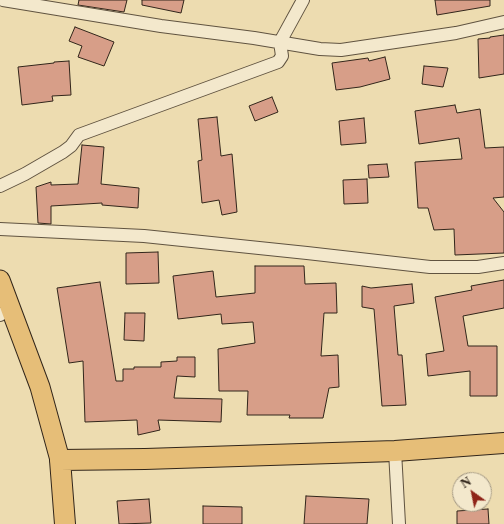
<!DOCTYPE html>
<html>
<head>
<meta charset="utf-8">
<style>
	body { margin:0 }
	#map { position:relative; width:504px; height:524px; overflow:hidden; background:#eddcb0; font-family:"Libre Caslon Text",serif }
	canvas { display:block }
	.north { position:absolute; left:452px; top:472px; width:40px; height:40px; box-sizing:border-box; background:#f3e8cc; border:1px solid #a59a85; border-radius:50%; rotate:327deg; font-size:11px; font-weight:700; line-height:16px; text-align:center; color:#31251a }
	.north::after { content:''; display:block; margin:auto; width:14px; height:18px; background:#8f2418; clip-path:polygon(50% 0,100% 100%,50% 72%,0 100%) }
</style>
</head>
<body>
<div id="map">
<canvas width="504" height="524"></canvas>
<div class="north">N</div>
</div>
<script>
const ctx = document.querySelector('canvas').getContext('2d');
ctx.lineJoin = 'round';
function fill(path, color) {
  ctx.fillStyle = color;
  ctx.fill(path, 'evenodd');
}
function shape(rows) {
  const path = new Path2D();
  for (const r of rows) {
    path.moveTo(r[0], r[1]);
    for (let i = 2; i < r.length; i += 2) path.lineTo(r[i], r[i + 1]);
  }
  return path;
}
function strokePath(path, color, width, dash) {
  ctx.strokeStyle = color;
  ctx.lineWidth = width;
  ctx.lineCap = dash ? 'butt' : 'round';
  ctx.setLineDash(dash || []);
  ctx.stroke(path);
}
const building = shape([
	[79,0,127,0,124,12,78,5,79,0],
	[142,0,184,0,181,13,142,5,142,0],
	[435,0,490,0,490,6,437,15,435,0],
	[75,27,114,42,104,66,78,57,82,46,69,41,75,27],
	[504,35,504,74,479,78,478,39,490,38,490,37,504,35],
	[385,57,390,79,360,87,336,90,332,63,368,58,369,61,385,57],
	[69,61,71,95,52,96,53,101,22,105,18,67,54,63,54,62,69,61],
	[424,66,448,68,443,87,422,84,424,66],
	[272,97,278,112,255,121,249,106,272,97],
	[455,105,457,113,480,109,485,148,504,147,504,197,493,198,504,212,504,253,455,255,454,229,434,230,428,208,418,208,415,162,462,159,459,138,419,144,415,111,455,105],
	[217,117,221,156,232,154,237,212,222,215,219,200,202,203,198,161,202,160,198,119,217,117],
	[364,118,366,143,341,145,339,121,364,118],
	[82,145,104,147,101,184,139,188,138,208,102,205,102,203,51,206,51,224,38,223,36,187,51,182,51,185,78,184,82,145],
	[387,164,389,177,369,178,368,165,387,164],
	[367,179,368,203,344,204,343,180,367,179],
	[158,252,159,283,126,284,126,253,158,252],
	[255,266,304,266,305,284,336,283,337,313,324,313,321,356,338,355,339,387,329,388,323,418,289,418,290,415,247,415,248,391,219,391,218,349,255,343,253,322,222,324,221,314,178,319,173,276,213,271,216,297,255,293,255,266],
	[504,280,504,308,463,316,468,346,497,346,497,396,470,396,470,371,428,376,426,354,444,351,435,297,472,290,471,286,504,280],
	[100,282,116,381,123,381,123,369,134,369,134,367,161,367,161,362,177,361,177,357,195,357,195,377,177,376,174,398,222,399,221,422,158,420,160,430,138,435,137,420,85,422,83,361,69,363,57,288,100,282],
	[412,284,414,303,394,306,398,355,402,355,406,405,382,406,374,309,362,307,362,286,371,288,412,284],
	[125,313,145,313,144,341,124,340,125,313],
	[306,496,369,499,367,524,304,524,306,496],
	[149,499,151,523,119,524,117,501,149,499],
	[203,506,242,507,242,524,203,524,203,506],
	[488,509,489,524,457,524,457,511,488,509]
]);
fill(building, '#d79e88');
strokePath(building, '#31251a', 1);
const minor = shape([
	[3,0,161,26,254,38,320,49,341,50,456,33,504,22],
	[0,186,25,174,63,152,71,146,79,135,278,62,282,56,280,42,303,0],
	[0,229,144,236,307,253,430,267,478,267,504,263],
	[0,315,11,308],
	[395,451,399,524]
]);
const primary = shape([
	[0,280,40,387,60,460]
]);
const trunk = shape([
	[65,524,60,460,145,459,395,451,504,443]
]);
strokePath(minor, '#605340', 14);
strokePath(primary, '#31251a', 21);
strokePath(trunk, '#31251a', 22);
strokePath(minor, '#f3e8cc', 12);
strokePath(primary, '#e6be78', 19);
strokePath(trunk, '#e6be78', 20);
</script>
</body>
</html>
